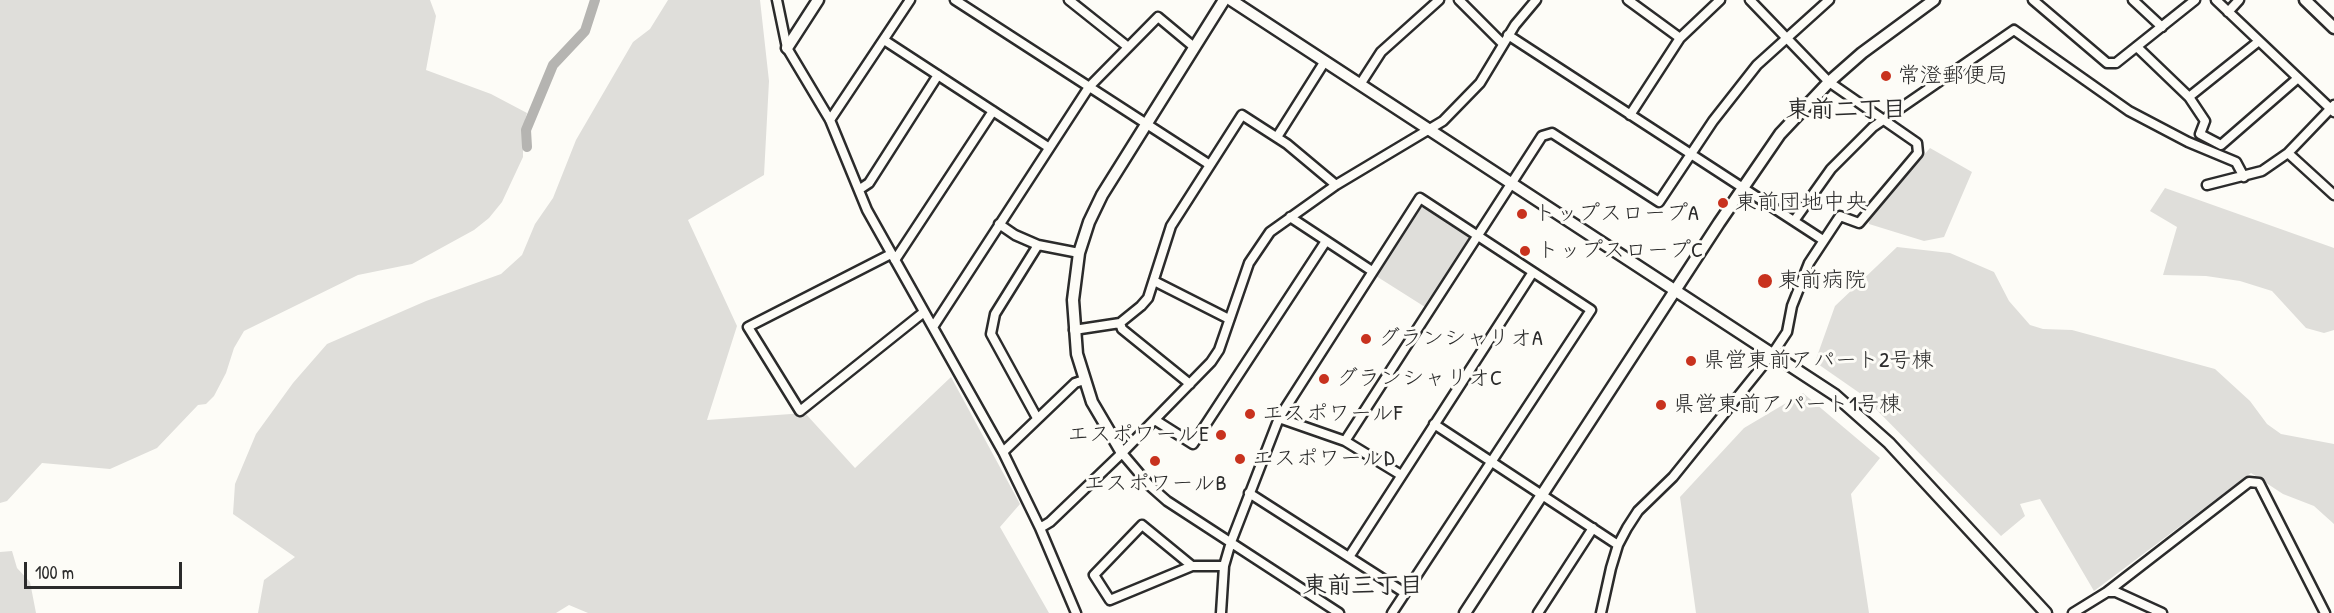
<!DOCTYPE html>
<html>
<head>
<meta charset="utf-8">
<style>
	body { margin:0 }
	#map { position:relative; width:2334px; height:613px; overflow:hidden; background:#fdfcf7; font-family:"Patrick Hand",sans-serif }
	canvas { display:block }
	.scale { position:absolute; left:24px; top:562px; width:158px; height:27px; box-sizing:border-box; border:3px solid #2b2b2b; border-top:0; padding-left:8px; font-size:18px; line-height:21px; white-space:nowrap; color:#2b2b2b; -webkit-text-stroke:4px #fdfcf7; paint-order:stroke }
</style>
</head>
<body>
<div id="map">
<canvas width="2334" height="613"></canvas>
<div class="scale">100 m</div>
</div>
<script>
const ctx = document.querySelector('canvas').getContext('2d');
ctx.lineJoin = 'round';
function fill(path, color) {
  ctx.fillStyle = color;
  ctx.fill(path, 'evenodd');
}
function shape(rows) {
  const path = new Path2D();
  for (const r of rows) {
    path.moveTo(r[0], r[1]);
    for (let i = 2; i < r.length; i += 2) path.lineTo(r[i], r[i + 1]);
  }
  return path;
}
function strokePath(path, color, width, dash) {
  ctx.strokeStyle = color;
  ctx.lineWidth = width;
  ctx.lineCap = dash ? 'butt' : 'round';
  ctx.setLineDash(dash || []);
  ctx.stroke(path);
}
function write(font, color, halo, rows, align = 'center') {
  ctx.font = font + ' "Patrick Hand","Klee One",sans-serif';
  ctx.lineWidth = 6;
  ctx.setLineDash([]);
  ctx.textBaseline = 'middle';
  ctx.strokeStyle = halo;
  ctx.fillStyle = color;
  for (const [text, x, y, turn = 0] of rows) {
    ctx.save();
    ctx.translate(x, y);
    ctx.rotate((+turn || 0) * Math.PI / 180);
    ctx.textAlign = isNaN(turn) ? turn : align;
    if (halo) ctx.strokeText(text, 0, 0);
    ctx.fillText(text, 0, 0);
    ctx.restore();
  }
}
fill(shape([
	[0,0,430,0,436,16,426,70,491,94,527,113,523,128,523,157,502,202,489,218,474,230,412,264,358,275,244,331,234,348,226,373,214,396,206,404,198,405,157,448,110,469,42,463,7,501,0,503],
	[668,0,760,0,769,81,764,175,688,220,737,326,707,420,805,413,855,468,951,377,1020,504,1000,527,1049,613,588,613,569,605,556,613,258,613,264,580,295,557,233,514,235,484,256,434,293,383,327,344,426,301,501,274,522,255,535,224,553,198,576,140,633,42,650,29],
	[1930,148,1972,172,1944,237,1924,241,1869,224,1868,218],
	[2165,188,2334,248,2334,330,2324,333,2306,328,2272,291,2240,281,2206,276,2163,275,2177,227,2150,211],
	[1420,208,1426,208,1468,235,1468,242,1425,307,1376,276],
	[1897,247,1950,253,1994,272,2009,301,2030,325,2043,329,2072,330,2215,369,2250,401,2267,424,2281,434,2334,444,2334,524,2314,506,2283,494,2251,473,2094,591,2040,499,2020,504,2025,516,2001,536,1861,394,1815,362,1835,306],
	[1803,393,1880,458,1851,494,1869,613,1696,613,1680,497,1744,428],
	[12,551,17,568,30,582,36,613,0,613,0,552]
]), '#dfdeda');
strokePath(shape([
	[527,147,526,130,553,65,585,31,595,0]
]), '#b5b4b1', 10);
const minor = shape([
	[777,0,787,48,830,120,867,210,1003,452,1040,528,1076,613],
	[955,0,1210,165],
	[1069,0,1128,47],
	[1459,0,1503,44],
	[1628,0,1680,38],
	[2033,0,2107,63,2116,63,2195,0],
	[2133,0,2162,27],
	[2216,0,2334,112],
	[2228,12,2239,0],
	[1508,35,1823,240],
	[884,40,1048,147],
	[2137,47,2189,97,2205,121,2200,134,2221,145,2298,78],
	[1361,83,1381,52,1439,0],
	[2189,97,2259,41],
	[1630,115,1680,38,1720,0],
	[830,120,910,0],
	[1277,137,1325,61],
	[2288,153,2334,195],
	[2207,185,2262,171,2288,153,2334,105],
	[860,189,869,183,938,75],
	[1290,217,1372,271],
	[1794,221,1831,169,1873,127,2014,30,2129,111,2188,142,2236,162,2244,177],
	[999,224,1015,235,1038,245,1079,253],
	[891,254,748,327,800,411,924,312],
	[895,260,993,111],
	[1154,281,1229,319],
	[1120,323,1122,329,1190,384],
	[933,327,1089,87,1158,17,1194,47],
	[1074,330,1120,323,1141,306,1148,298,1171,226,1242,115,1287,144,1336,185],
	[1037,418,991,334,995,314,1038,245],
	[1279,418,1345,441,1401,475],
	[1155,420,1193,444,1326,241],
	[1434,424,1618,545],
	[1345,441,1542,136,1552,133,1659,202,1713,121,1757,65,1829,0],
	[1003,452,1075,383,1084,380],
	[1122,453,1150,486,1167,501,1339,613],
	[1249,493,1405,593],
	[1040,528,1050,522,1122,453,1211,362,1219,350,1249,263,1270,232,1336,185,1443,121,1480,83,1515,25,1536,0],
	[1349,557,1533,272],
	[1192,566,1110,600,1094,575,1142,525,1192,566,1224,566],
	[2107,592,2249,482,2259,483,2325,613],
	[1221,613,1224,566,1231,542,1279,418,1420,198,1591,310,1392,613],
	[1538,613,1593,528],
	[1601,613,1611,568,1618,545,1627,528,1638,511,1673,477,1773,353,1787,332,1792,306,1809,263,1840,216,1859,223,1918,153,1917,143,1829,82,1750,0],
	[2073,613,2107,592,2116,592,2162,613]
]);
const tertiary = shape([
	[1231,0,1835,395,1889,443,2046,613],
	[2305,0,2334,28],
	[787,48,818,0],
	[1122,453,1092,402,1077,354,1073,300,1079,253,1089,222,1102,195,1224,0],
	[1465,613,1719,223,1780,134,1829,82,1862,53,1934,0]
]);
strokePath(minor, '#2b2b2b', 13);
strokePath(tertiary, '#2b2b2b', 15);
strokePath(minor, '#fdfcf7', 8);
strokePath(tertiary, '#fdfcf7', 10);
for (const [x, y, r, color] of [
	[1886,76,6,"#c8321e"],
	[1723,203,6,"#c8321e"],
	[1522,214,6,"#c8321e"],
	[1525,251,6,"#c8321e"],
	[1765,281,8,"#c8321e"],
	[1366,339,6,"#c8321e"],
	[1691,361,6,"#c8321e"],
	[1324,379,6,"#c8321e"],
	[1661,405,6,"#c8321e"],
	[1250,414,6,"#c8321e"],
	[1221,435,6,"#c8321e"],
	[1240,459,6,"#c8321e"],
	[1155,461,6,"#c8321e"]
]) {
  const dot = new Path2D();
  dot.arc(x, y, r, 0, 2 * Math.PI);
  ctx.fillStyle = color;
  ctx.fill(dot);
  strokePath(dot, '#fdfcf7', 2);
}
write('22px', '#2b2b2b', '#fdfcf7', [
	["常澄郵便局",1898,76],
	["東前団地中央",1735,203],
	["トップスロープA",1534,214],
	["トップスロープC",1537,251],
	["東前病院",1778,281],
	["グランシャリオA",1378,339],
	["県営東前アパート2号棟",1703,361],
	["グランシャリオC",1336,379],
	["県営東前アパート1号棟",1673,405],
	["エスポワールF",1262,414],
	["エスポワールE",1209,435,"right"],
	["エスポワールD",1252,459],
	["エスポワールB",1155,484,"center"]
], 'left');
write('bold 24px', '#2b2b2b', '#fdfcf7', [
	["東前二丁目",1846,111],
	["東前三丁目",1363,587]
]);
</script>
</body>
</html>
